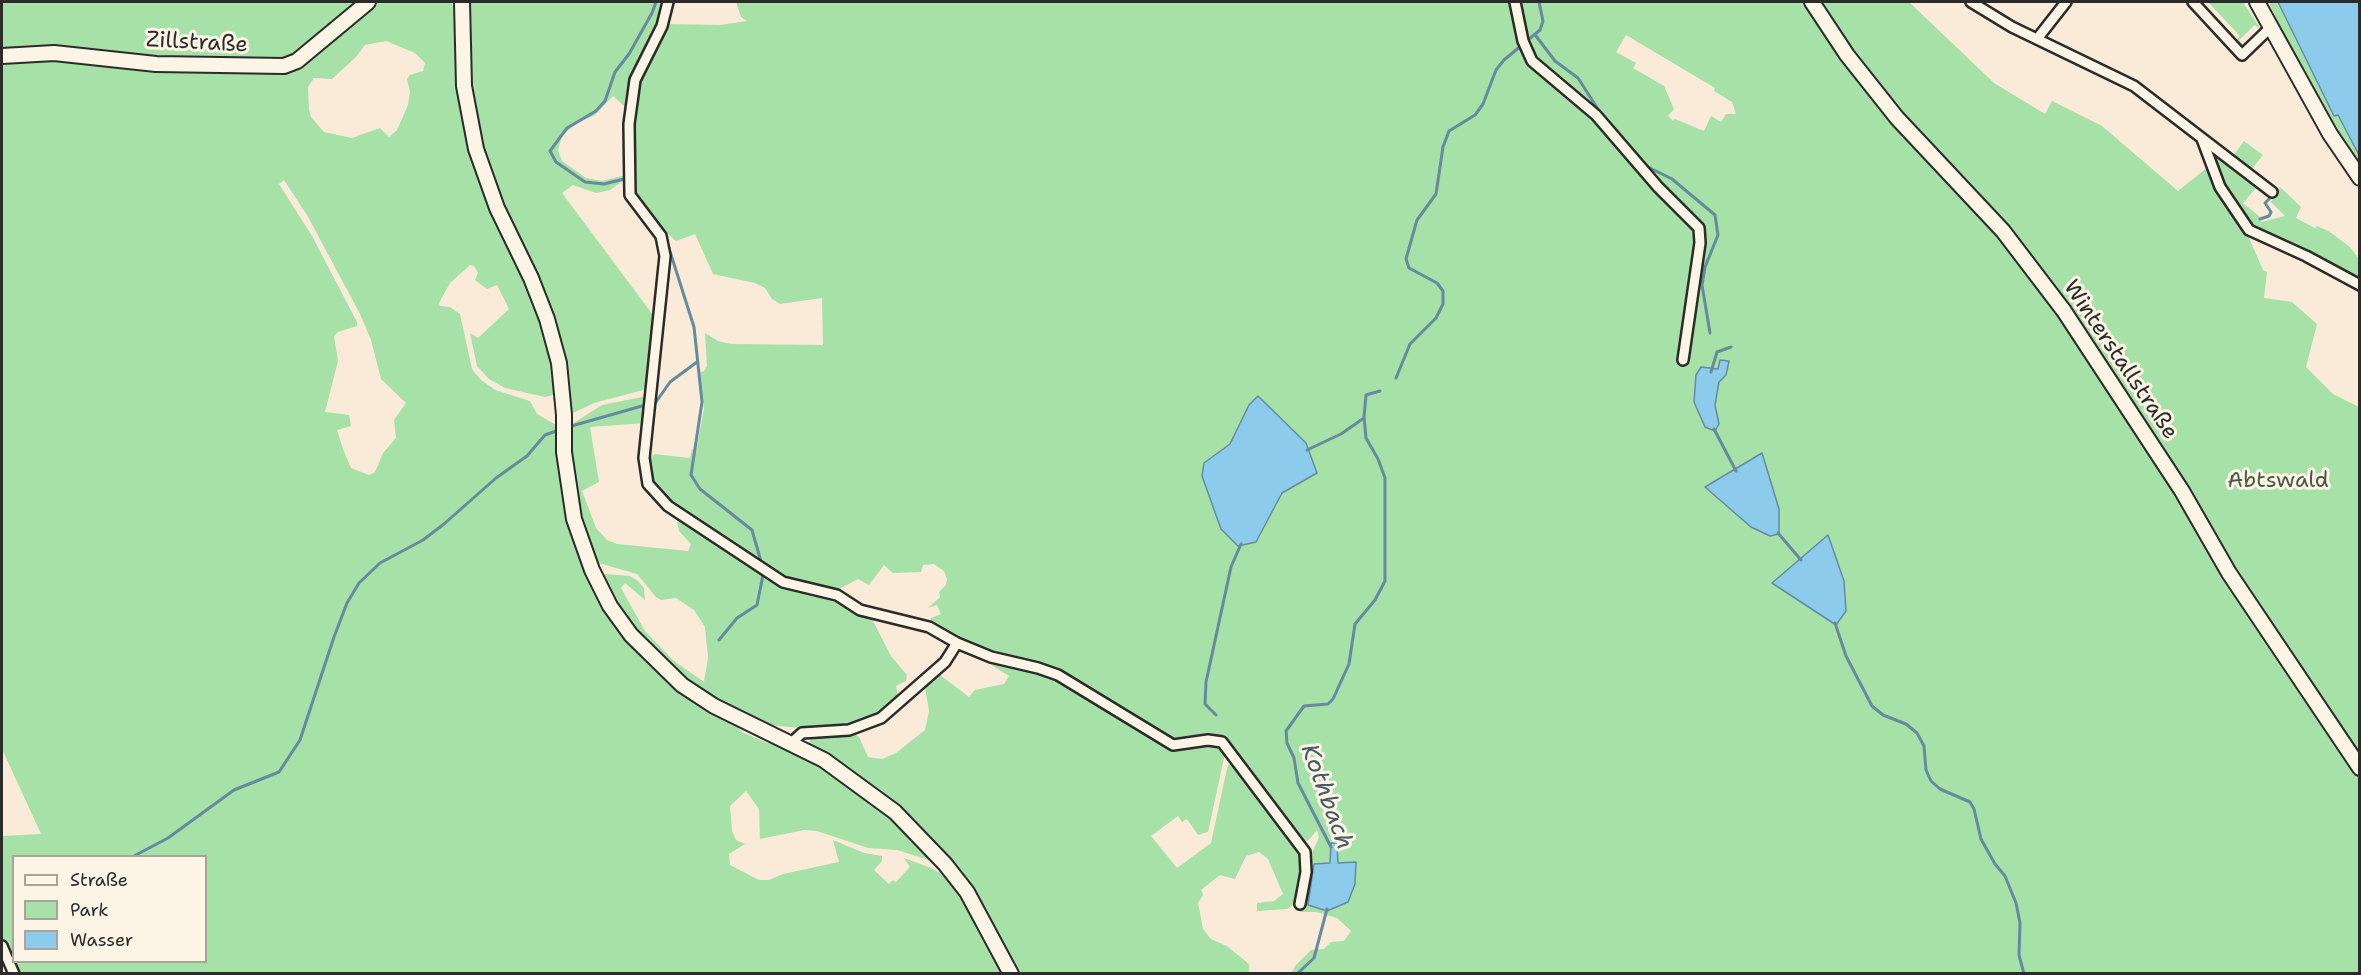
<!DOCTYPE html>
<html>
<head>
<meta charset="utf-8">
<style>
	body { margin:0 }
	#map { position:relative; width:2361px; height:975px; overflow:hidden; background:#faead8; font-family:"Shantell Sans",sans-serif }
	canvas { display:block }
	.frame { position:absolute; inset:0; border:3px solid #2b2b2b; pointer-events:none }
	.legend { position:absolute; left:12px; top:855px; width:195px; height:108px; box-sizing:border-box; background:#fcf5e5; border:2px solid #a8a49b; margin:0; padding:8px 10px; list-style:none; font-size:18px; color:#2b2b2b }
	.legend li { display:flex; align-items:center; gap:12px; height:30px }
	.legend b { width:30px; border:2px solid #a8a49b }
</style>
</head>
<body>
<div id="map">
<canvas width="2361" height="975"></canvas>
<div class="frame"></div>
<ul class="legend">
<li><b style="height:8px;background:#fcf5e5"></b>Straße</li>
<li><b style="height:16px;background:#a6e1a7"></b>Park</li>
<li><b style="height:16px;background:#8dcbed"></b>Wasser</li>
</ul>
</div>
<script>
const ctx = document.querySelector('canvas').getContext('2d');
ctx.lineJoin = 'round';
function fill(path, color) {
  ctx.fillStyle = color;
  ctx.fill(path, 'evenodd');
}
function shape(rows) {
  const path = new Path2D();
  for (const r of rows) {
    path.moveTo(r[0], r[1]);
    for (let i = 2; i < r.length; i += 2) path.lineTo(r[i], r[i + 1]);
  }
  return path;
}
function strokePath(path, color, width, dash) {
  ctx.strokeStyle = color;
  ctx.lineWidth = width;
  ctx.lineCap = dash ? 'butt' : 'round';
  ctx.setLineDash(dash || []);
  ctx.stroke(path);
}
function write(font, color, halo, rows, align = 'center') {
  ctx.font = font + ' "Shantell Sans",sans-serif';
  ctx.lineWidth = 6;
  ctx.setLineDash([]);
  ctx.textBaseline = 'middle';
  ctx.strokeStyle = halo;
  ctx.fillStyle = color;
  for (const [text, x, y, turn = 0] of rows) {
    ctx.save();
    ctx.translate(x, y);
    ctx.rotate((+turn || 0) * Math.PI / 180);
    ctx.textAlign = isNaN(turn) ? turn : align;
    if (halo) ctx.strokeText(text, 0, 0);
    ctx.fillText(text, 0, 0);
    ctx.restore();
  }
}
fill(shape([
	[2,2,347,2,349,4,352,2,452,2,456,24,459,84,535,298,553,356,557,394,545,397,505,388,489,379,477,366,470,333,478,338,509,309,497,285,487,289,475,280,478,273,474,266,470,265,450,283,439,303,440,306,450,307,460,314,472,369,481,380,495,390,530,401,537,414,556,425,566,512,577,551,598,593,619,628,642,656,677,688,732,721,742,732,767,743,781,744,842,776,895,817,934,858,932,861,897,850,868,848,817,831,804,830,760,839,759,809,746,791,730,806,732,831,736,840,745,844,729,854,730,865,759,880,769,880,783,874,839,862,833,840,864,853,882,856,882,861,874,870,889,884,893,880,896,882,910,867,904,858,931,868,944,875,955,886,1004,973,18,973,2,936,2,836,41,834,2,749],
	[386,41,415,53,425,63,423,71,410,75,407,79,410,92,408,105,397,130,389,137,380,128,352,138,324,132,311,117,309,110,308,87,314,78,332,79,356,57,365,45],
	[284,180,307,215,360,314,371,340,381,379,406,403,394,420,396,438,383,453,375,472,369,475,351,468,343,449,337,430,351,426,349,415,325,412,338,361,334,336,338,332,357,326,357,322,312,236,279,184],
	[14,856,206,856,206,962,14,962],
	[471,2,661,2,657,23,650,33,660,41,669,24,720,25,747,21,741,17,736,2,1909,2,1994,83,2045,114,2052,101,2102,126,2178,191,2208,167,2216,188,2246,231,2263,270,2267,272,2264,298,2292,302,2317,324,2306,367,2333,394,2359,407,2359,973,1292,973,1295,966,1311,950,1324,949,1331,942,1344,941,1351,931,1337,918,1316,912,1300,912,1311,855,1319,837,1317,830,1309,840,1303,842,1227,744,1208,832,1198,835,1187,819,1182,822,1178,816,1151,836,1177,868,1211,843,1226,773,1228,765,1235,763,1299,849,1304,864,1297,902,1287,909,1257,911,1257,903,1274,901,1283,894,1268,859,1259,852,1246,856,1235,879,1220,875,1201,890,1203,895,1198,903,1203,929,1211,939,1227,946,1249,964,1249,973,1017,973,997,933,951,862,889,799,855,773,813,748,809,743,811,738,853,733,859,737,868,757,882,759,896,753,925,730,929,711,925,687,940,675,969,697,975,690,1004,684,1009,676,971,652,1054,677,1172,751,1182,741,1173,740,1077,683,972,647,931,624,931,618,941,614,937,605,928,608,940,597,939,592,946,585,947,579,944,571,934,564,923,565,921,572,893,573,884,565,869,585,858,579,839,589,836,598,871,617,891,656,907,675,906,681,896,686,898,697,879,714,854,726,802,728,767,725,722,704,692,685,639,637,609,592,603,578,605,574,630,576,638,581,644,588,645,600,625,583,621,588,645,631,674,661,704,682,708,658,705,627,694,610,676,598,661,600,656,597,637,574,595,562,579,518,571,457,572,424,602,405,647,396,646,423,590,427,599,482,582,491,596,528,607,540,617,544,688,551,691,544,679,531,676,515,651,483,649,459,654,454,690,458,692,449,696,451,704,409,699,373,704,371,707,366,705,333,718,341,731,344,823,345,822,298,780,304,772,299,765,288,755,283,713,274,695,234,676,241,649,217,634,193,633,108,624,106,613,96,595,115,577,123,562,136,558,150,562,161,586,178,602,181,626,175,626,179,610,190,596,193,573,185,562,193,653,315,653,357,647,389,594,403,571,414,559,336,551,311,503,207,479,138,468,74,467,26],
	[1626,35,1715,88,1714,91,1732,102,1736,114,1726,114,1721,122,1711,116,1704,131,1675,119,1673,121,1668,116,1674,109,1664,86,1633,68,1636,63,1616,52],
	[2208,2,2243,2,2262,31,2255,25,2239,40,2244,46,2241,49,2235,41,2240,36],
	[2269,2,2278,2,2334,116,2338,115,2359,155,2359,167,2297,62],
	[2244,141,2263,155,2251,170,2233,156],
	[2213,156,2222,159,2257,187,2243,203,2259,216,2261,222,2285,216,2271,202,2280,187,2301,207,2296,218,2315,228,2317,226,2330,232,2350,247,2359,259,2359,276,2253,229,2222,184]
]), '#a6e1a7');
const water = shape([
	[2278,2,2359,2,2359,155,2338,115,2334,116,2278,2],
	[1720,360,1729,361,1726,375,1719,382,1715,405,1719,424,1715,431,1705,427,1694,402,1696,375,1701,367,1718,369,1720,360],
	[1258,396,1306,443,1317,473,1282,493,1256,542,1238,546,1221,529,1202,476,1204,463,1230,444,1249,405,1258,396],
	[1762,453,1779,509,1779,534,1770,536,1751,527,1705,487,1762,453],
	[1828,535,1844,581,1846,611,1836,625,1772,583,1828,535],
	[1331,843,1337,843,1338,863,1356,862,1355,884,1348,902,1327,911,1308,905,1314,864,1330,863,1331,843]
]);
fill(water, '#8dcbed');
strokePath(water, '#668b9f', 1.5);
strokePath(shape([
	[1536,36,1555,61,1578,78,1603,117],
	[1644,165,1672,179,1715,215,1718,235,1705,267,1702,285,1710,333],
	[2260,219,2269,216,2271,212,2265,203,2271,197],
	[652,230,627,198,624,179,604,184,585,182,556,162,550,151,567,128,596,111,605,101,615,72,629,54,652,13,656,2],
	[667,242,694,327,702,402,691,475,700,489,752,530,762,565],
	[1711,372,1717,352,1731,347],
	[1396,378,1410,344,1436,318,1443,304,1443,291,1437,283,1409,268,1406,259,1417,220,1436,194,1443,147,1449,131,1475,115,1483,104,1496,70,1504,60,1540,30,1543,21,1539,2],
	[568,427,656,402,670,382,697,362],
	[1714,429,1736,471],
	[1307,450,1341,434,1364,418],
	[1778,533,1801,560],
	[1835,623,1846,656,1872,706,1883,715,1906,724,1917,733,1924,746,1926,770,1931,781,1940,789,1970,802,1974,809,1981,839,1995,864,2005,876,2016,903,2020,923,2019,955,2024,974],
	[719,640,737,618,757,605,763,575],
	[1216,715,1205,704,1206,682,1231,567,1241,544],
	[1331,847,1298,783,1294,758,1287,743,1286,731,1304,706,1328,704,1333,699,1349,664,1355,624,1375,600,1385,581,1385,478,1378,459,1366,438,1364,417,1366,395,1380,391],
	[134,856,168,838,234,790,279,772,300,740,334,637,347,603,359,583,380,563,423,540,444,524,496,478,527,456,545,435,559,430],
	[1297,974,1314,958,1327,909]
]), '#668b9f', 3);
const street = shape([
	[668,2,662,26,635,80,629,124,630,195,661,236,665,256,644,458,648,484,668,506,783,582,837,595,860,610,929,627,957,643,991,657,1038,668,1058,675,1173,745,1208,740,1222,742,1305,852,1306,872,1300,904],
	[1515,2,1523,41,1532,61,1596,115,1658,187,1699,228,1700,243,1683,360],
	[1971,2,2012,27,2134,86,2272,192],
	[2193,2,2242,55,2271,27],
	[2037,39,2066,2],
	[2202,139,2220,187,2249,230,2306,256,2360,285],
	[791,743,802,733,849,730,881,718,945,662,957,643],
	[2,946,14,974]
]);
const secondary = shape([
	[462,2,464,86,476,149,497,208,531,278,547,319,559,363,564,415,564,452,574,519,592,570,610,606,631,635,682,685,714,706,824,760,895,812,945,864,967,892,1011,974],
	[1812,2,1847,55,1897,118,2003,231,2064,311,2182,491,2229,573,2360,768],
	[2257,2,2330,134,2360,178],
	[2,56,54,53,156,64,284,66,297,61,368,2]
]);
strokePath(street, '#2b2b2b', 14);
strokePath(secondary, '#2b2b2b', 18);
strokePath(street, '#fcf5e5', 9);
strokePath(secondary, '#fcf5e5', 14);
write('22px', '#2b2b2b', '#fcf5e5', [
	["Zillstraße",197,43,3],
	["Winterstallstraße",2120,360,56]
]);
write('22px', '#4a584a', '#fcf5e5', [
	["Abtswald",2278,481]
]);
write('italic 24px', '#485b65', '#fcf5e5', [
	["Kothbach",1326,797,70]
]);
</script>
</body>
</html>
